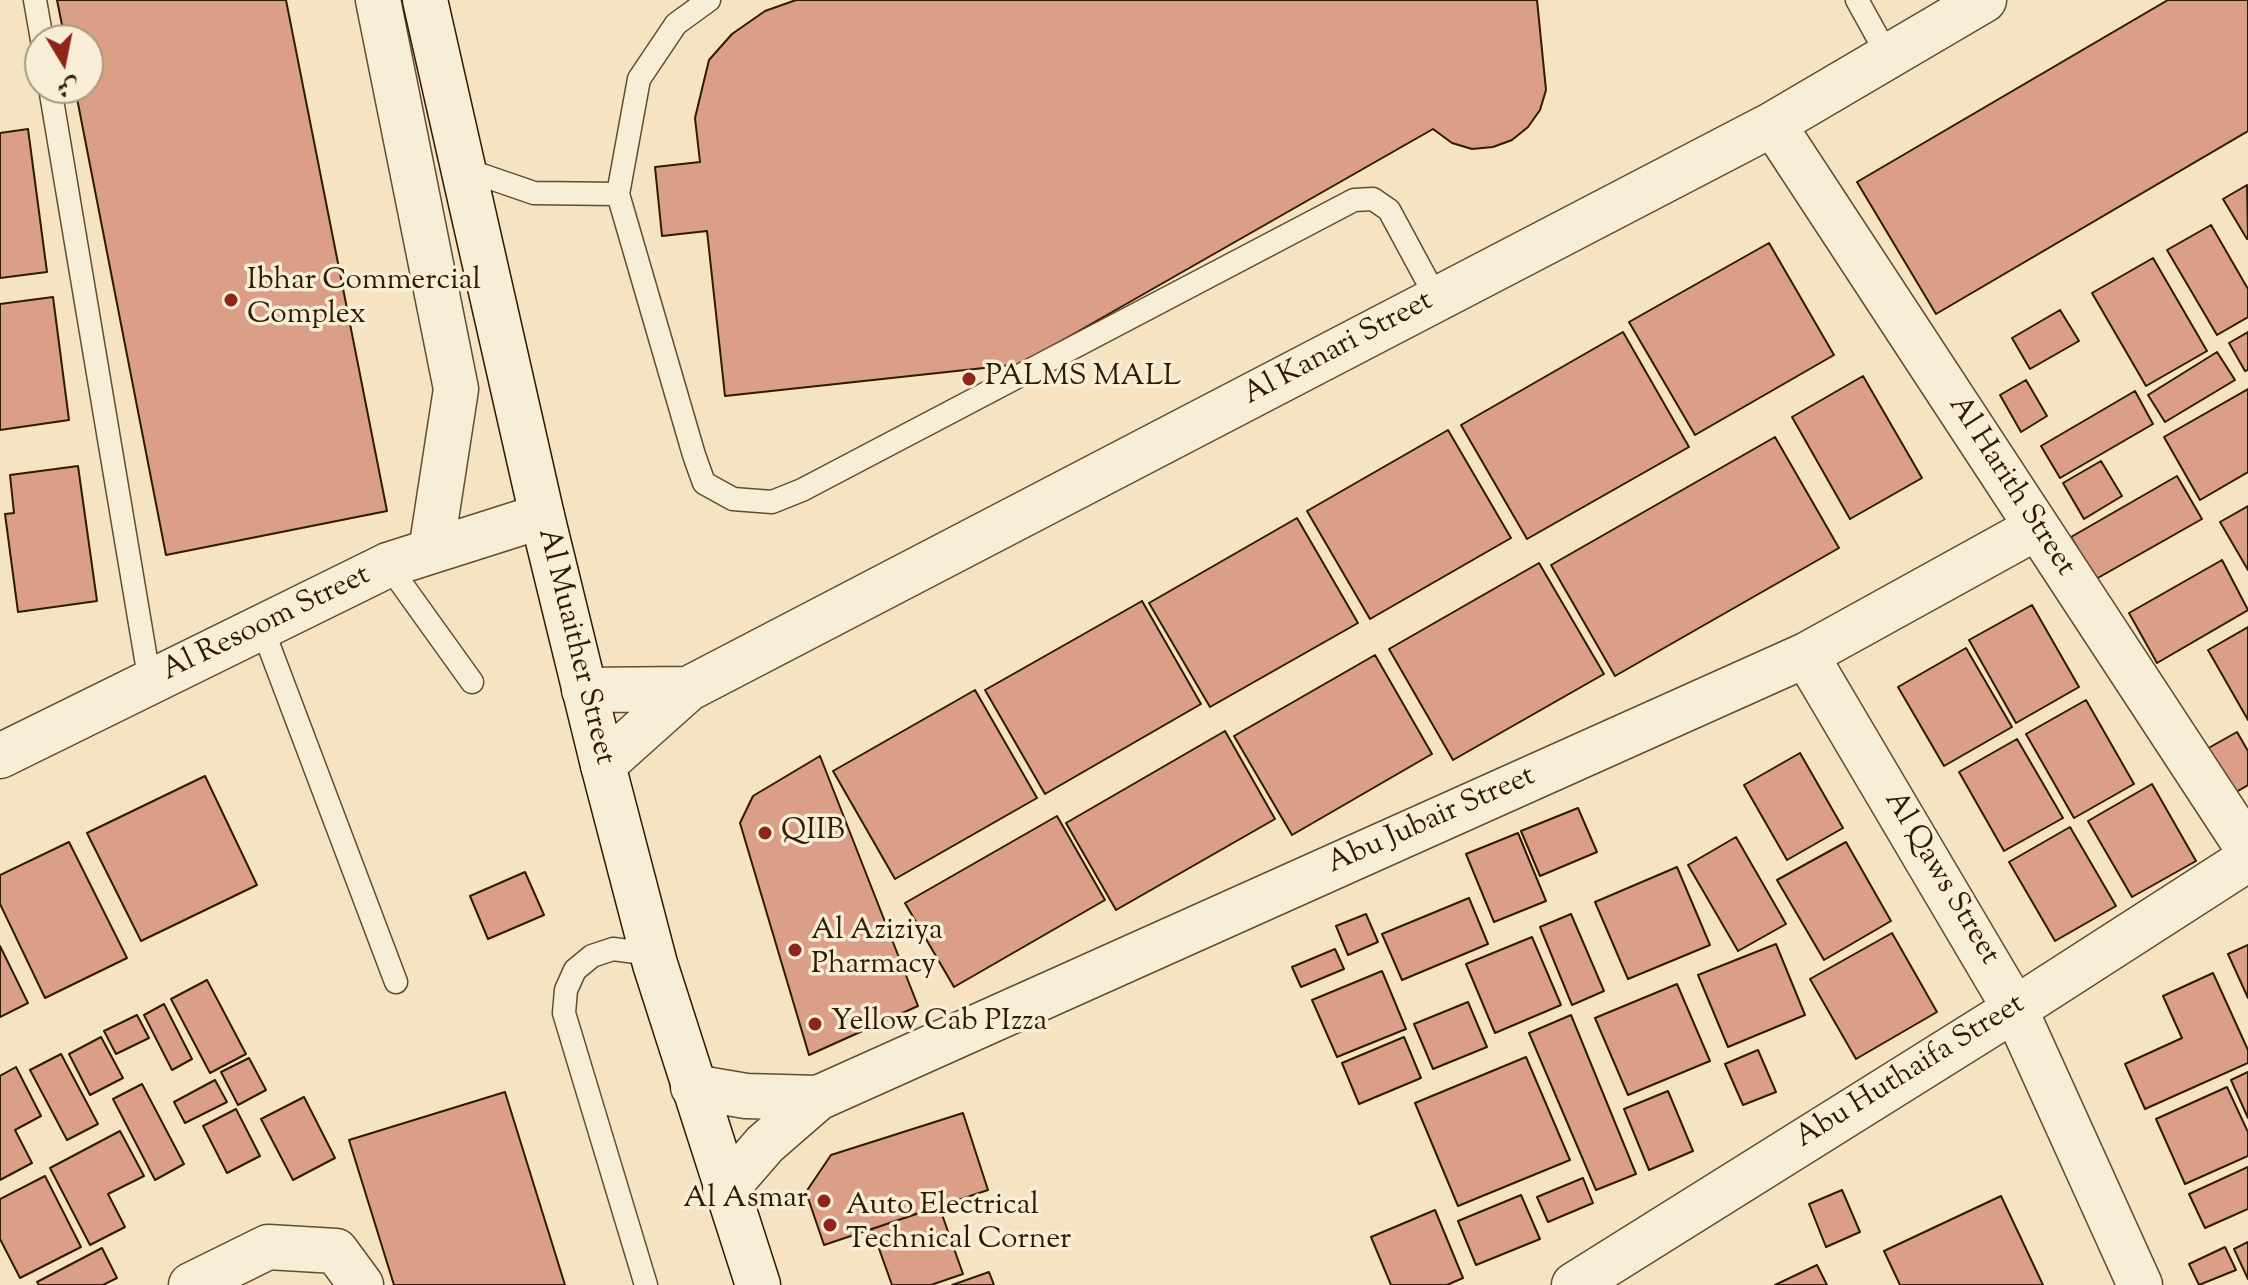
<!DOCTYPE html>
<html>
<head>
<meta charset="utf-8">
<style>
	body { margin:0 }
	#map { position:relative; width:2248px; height:1285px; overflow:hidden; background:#f5e3c2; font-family:"Sorts Mill Goudy",Amiri,serif }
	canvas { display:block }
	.north { position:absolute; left:24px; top:24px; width:80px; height:80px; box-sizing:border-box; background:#f8edd7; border:2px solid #a89981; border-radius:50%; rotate:170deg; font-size:22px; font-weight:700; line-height:32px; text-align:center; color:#2f1b01 }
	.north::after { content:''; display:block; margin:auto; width:28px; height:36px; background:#8f2418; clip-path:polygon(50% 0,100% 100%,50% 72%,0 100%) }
</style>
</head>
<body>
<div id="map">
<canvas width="2248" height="1285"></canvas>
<div class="north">ش</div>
</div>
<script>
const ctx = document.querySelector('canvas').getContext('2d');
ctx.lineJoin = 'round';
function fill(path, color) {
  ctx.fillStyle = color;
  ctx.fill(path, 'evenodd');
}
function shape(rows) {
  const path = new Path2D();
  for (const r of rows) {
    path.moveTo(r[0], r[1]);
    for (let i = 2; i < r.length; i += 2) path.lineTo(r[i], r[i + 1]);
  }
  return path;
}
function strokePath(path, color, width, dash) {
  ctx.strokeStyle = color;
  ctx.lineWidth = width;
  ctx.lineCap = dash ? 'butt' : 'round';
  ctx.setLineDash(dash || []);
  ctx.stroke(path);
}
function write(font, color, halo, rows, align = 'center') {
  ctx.font = font + ' "Sorts Mill Goudy",serif';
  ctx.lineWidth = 7;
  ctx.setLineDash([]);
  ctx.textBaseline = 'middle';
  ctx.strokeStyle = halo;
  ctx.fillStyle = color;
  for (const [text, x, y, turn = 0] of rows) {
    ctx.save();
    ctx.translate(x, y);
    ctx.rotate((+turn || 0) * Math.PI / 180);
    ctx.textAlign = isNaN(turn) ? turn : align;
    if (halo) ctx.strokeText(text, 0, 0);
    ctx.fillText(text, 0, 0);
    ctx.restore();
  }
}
const building = shape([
	[57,0,286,0,387,511,166,555,75,88,88,88,88,40,65,40,57,0],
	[796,0,1537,0,1546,90,1540,110,1528,127,1512,140,1493,147,1472,149,1452,143,1433,129,1021,364,725,396,707,231,662,236,655,167,700,162,695,118,709,60,732,34,765,11,796,0],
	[2168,0,2248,0,2248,131,1936,314,1857,182,2168,0],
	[28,129,47,272,0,278,0,133,28,129],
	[2247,185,2248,239,2247,239,2223,199,2247,185],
	[2211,225,2248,289,2248,317,2217,335,2167,250,2211,225],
	[1769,243,1834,355,1695,435,1629,322,1769,243],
	[2153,258,2207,351,2146,386,2092,293,2153,258],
	[53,297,69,420,0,430,0,304,53,297],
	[2060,310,2079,341,2030,369,2012,338,2060,310],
	[1623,332,1689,447,1527,539,1461,425,1623,332],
	[2248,332,2248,370,2245,371,2229,343,2248,332],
	[2217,352,2235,380,2165,422,2148,395,2217,352],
	[1863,376,1922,478,1850,519,1792,417,1863,376],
	[2026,380,2047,416,2021,432,2000,395,2026,380],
	[2248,389,2248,472,2200,500,2164,437,2248,389],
	[2135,391,2153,424,2060,478,2041,446,2135,391],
	[1448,430,1511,538,1370,619,1307,511,1448,430],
	[1775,437,1839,548,1615,676,1551,565,1775,437],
	[2101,461,2122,496,2084,519,2063,483,2101,461],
	[78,466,97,601,18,612,5,514,14,513,10,475,78,466],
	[2177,476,2202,519,2096,579,2071,537,2177,476],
	[2248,506,2248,570,2220,522,2248,506],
	[1297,518,1358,623,1210,707,1149,603,1297,518],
	[2222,560,2248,610,2157,663,2129,613,2222,560],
	[1539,563,1604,674,1453,760,1389,649,1539,563],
	[1142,601,1201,704,1045,794,985,690,1142,601],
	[2032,605,2079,687,2016,723,1969,640,2032,605],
	[2248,627,2248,720,2208,650,2248,627],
	[1966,648,2012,727,1944,766,1898,687,1966,648],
	[1375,655,1432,754,1292,835,1234,736,1375,655],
	[975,690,1037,798,895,879,833,771,975,690],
	[2086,700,2134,784,2074,818,2026,734,2086,700],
	[1225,731,1275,819,1116,910,1066,823,1225,731],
	[2237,732,2248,751,2248,785,2231,795,2205,750,2237,732],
	[2017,739,2063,818,2004,851,1959,772,2017,739],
	[1800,753,1843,828,1787,860,1744,785,1800,753],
	[820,756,918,1006,809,1055,740,823,753,796,820,756],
	[205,776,257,885,141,941,87,833,205,776],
	[2152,784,2196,861,2132,897,2088,821,2152,784],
	[1578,808,1597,852,1540,876,1521,831,1578,808],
	[1057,816,1105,900,954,987,905,903,1057,816],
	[2070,827,2116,906,2055,941,2009,862,2070,827],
	[1518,833,1546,901,1494,922,1466,854,1518,833],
	[1736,837,1786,924,1738,951,1688,865,1736,837],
	[69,842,127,958,45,998,0,904,0,875,69,842],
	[1846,842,1891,921,1824,960,1777,880,1846,842],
	[1677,867,1710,945,1628,979,1595,902,1677,867],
	[525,872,544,915,488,939,470,896,525,872],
	[1469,898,1488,944,1402,980,1382,934,1469,898],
	[1366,914,1378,942,1348,955,1336,926,1366,914],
	[1571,914,1604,991,1572,1005,1540,927,1571,914],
	[1892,933,1937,1012,1856,1059,1810,979,1892,933],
	[1532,937,1561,1005,1495,1033,1466,964,1532,937],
	[1776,944,1805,1015,1728,1047,1698,975,1776,944],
	[2248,945,2248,998,2228,954,2248,945],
	[0,946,28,1003,0,1017,0,946],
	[1335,949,1344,969,1301,987,1292,967,1335,949],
	[1382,971,1406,1029,1337,1057,1312,1000,1382,971],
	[2213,973,2248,1050,2248,1063,2145,1109,2125,1064,2182,1038,2163,996,2213,973],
	[207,980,246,1054,210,1073,171,999,207,980],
	[1677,984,1710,1061,1628,1095,1595,1018,1677,984],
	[1468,1002,1487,1047,1433,1069,1414,1024,1468,1002],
	[164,1004,192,1059,172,1070,144,1015,164,1004],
	[137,1015,149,1038,116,1054,104,1031,137,1015],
	[1571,1015,1636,1174,1596,1190,1529,1033,1571,1015],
	[101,1037,123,1078,90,1095,69,1054,101,1037],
	[1404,1037,1421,1078,1359,1104,1342,1063,1404,1037],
	[1758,1050,1776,1092,1743,1105,1725,1064,1758,1050],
	[61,1054,98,1124,67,1140,30,1070,61,1054],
	[1526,1057,1570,1160,1458,1206,1415,1103,1526,1057],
	[249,1058,266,1090,238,1105,221,1072,249,1058],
	[16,1067,41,1116,15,1130,32,1163,0,1180,0,1076,16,1067],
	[2248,1072,2248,1118,2231,1080,2248,1072],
	[215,1080,227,1102,185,1123,174,1102,215,1080],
	[142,1084,184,1164,155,1180,113,1099,142,1084],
	[2227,1087,2248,1132,2248,1156,2185,1184,2156,1119,2227,1087],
	[1668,1091,1693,1151,1649,1170,1624,1109,1668,1091],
	[505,1092,565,1285,394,1285,349,1140,505,1092],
	[304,1097,335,1158,293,1180,261,1119,304,1097],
	[236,1109,260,1156,227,1173,203,1126,236,1109],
	[963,1113,988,1190,824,1245,806,1192,831,1155,963,1113],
	[120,1131,144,1176,108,1194,125,1227,90,1245,50,1168,120,1131],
	[2248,1167,2248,1209,2205,1228,2189,1194,2248,1167],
	[45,1176,81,1247,20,1278,0,1239,0,1199,45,1176],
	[1583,1178,1593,1203,1548,1222,1537,1197,1583,1178],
	[1842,1190,1860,1232,1826,1247,1809,1204,1842,1190],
	[1521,1195,1540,1239,1476,1265,1458,1221,1521,1195],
	[2001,1196,2043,1285,1900,1285,1884,1251,2001,1196],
	[939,1206,963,1274,931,1285,892,1285,872,1229,939,1206],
	[1435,1210,1463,1278,1447,1285,1391,1285,1371,1237,1435,1210],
	[2248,1242,2248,1279,2234,1249,2248,1242],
	[2225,1247,2236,1270,2199,1285,2189,1264,2225,1247],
	[102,1248,117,1278,103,1285,39,1285,37,1282,102,1248],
	[1817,1265,1827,1285,1775,1285,1817,1265],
	[989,1272,994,1285,952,1285,989,1272]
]);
fill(building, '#db9e87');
strokePath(building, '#2f1b01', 2);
const lane = shape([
	[35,0,42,40],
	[709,0,676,24,639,79,618,194,694,455,704,483,733,499,772,502,802,490,1354,200,1373,199,1389,210,1437,299],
	[1857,0,1888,56],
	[50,88,150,683],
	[464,169,534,193,618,194],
	[388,565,472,682],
	[261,625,396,982],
	[646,1285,564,1013,566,990,575,970,592,956,613,949,636,952,654,964]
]);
const street = shape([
	[378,0,456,389,431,551],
	[1773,124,2248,849],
	[1806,655,2015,1009,2140,1285],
	[584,690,688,689],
	[0,756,388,565,542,516],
	[603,765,688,689,1773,124,1984,0],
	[693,1087,746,1096,818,1098],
	[725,1190,765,1144,818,1098,1806,655,2036,528],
	[191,1285,268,1247,336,1251,361,1285],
	[1574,1285,2015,1009,2248,859]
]);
const secondary = shape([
	[425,0,542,516,603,765,655,964,758,1285]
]);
strokePath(lane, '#604d31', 25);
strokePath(street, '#604d31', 47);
strokePath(secondary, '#2f1b01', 47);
strokePath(lane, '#f8edd7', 22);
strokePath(street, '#f8edd7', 44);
strokePath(secondary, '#f8edd7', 44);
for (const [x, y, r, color] of [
	[231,300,8,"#8f2418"],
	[969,379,8,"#8f2418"],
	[765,833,8,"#8f2418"],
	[795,950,8,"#8f2418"],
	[815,1024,8,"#8f2418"],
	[824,1201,8,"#8f2418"],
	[830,1225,8,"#8f2418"]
]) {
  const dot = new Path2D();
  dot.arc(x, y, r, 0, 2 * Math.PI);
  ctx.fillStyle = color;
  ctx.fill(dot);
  strokePath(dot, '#f8edd7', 3);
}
write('30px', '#2f1b01', '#f8edd7', [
	["Ibhar Commercial",247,283],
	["Complex",247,317],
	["PALMS MALL",985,379],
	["QIIB",781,833],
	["Al Aziziya",811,933],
	["Pharmacy",811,967],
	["Yellow Cab PIzza",831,1024],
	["Al Asmar",808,1201,"right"],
	["Auto Electrical",846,1208],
	["Technical Corner",846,1242]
], 'left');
write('30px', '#2f1b01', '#f8edd7', [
	["Al Kanari Street",1339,350,-28],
	["Al Harith Street",2010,487,57],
	["Al Resoom Street",267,625,-26],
	["Al Muaither Street",574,647,76],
	["Abu Jubair Street",1432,822,-24],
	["Al Qaws Street",1940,879,59],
	["Abu Huthaifa Street",1911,1073,-32]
]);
</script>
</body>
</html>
